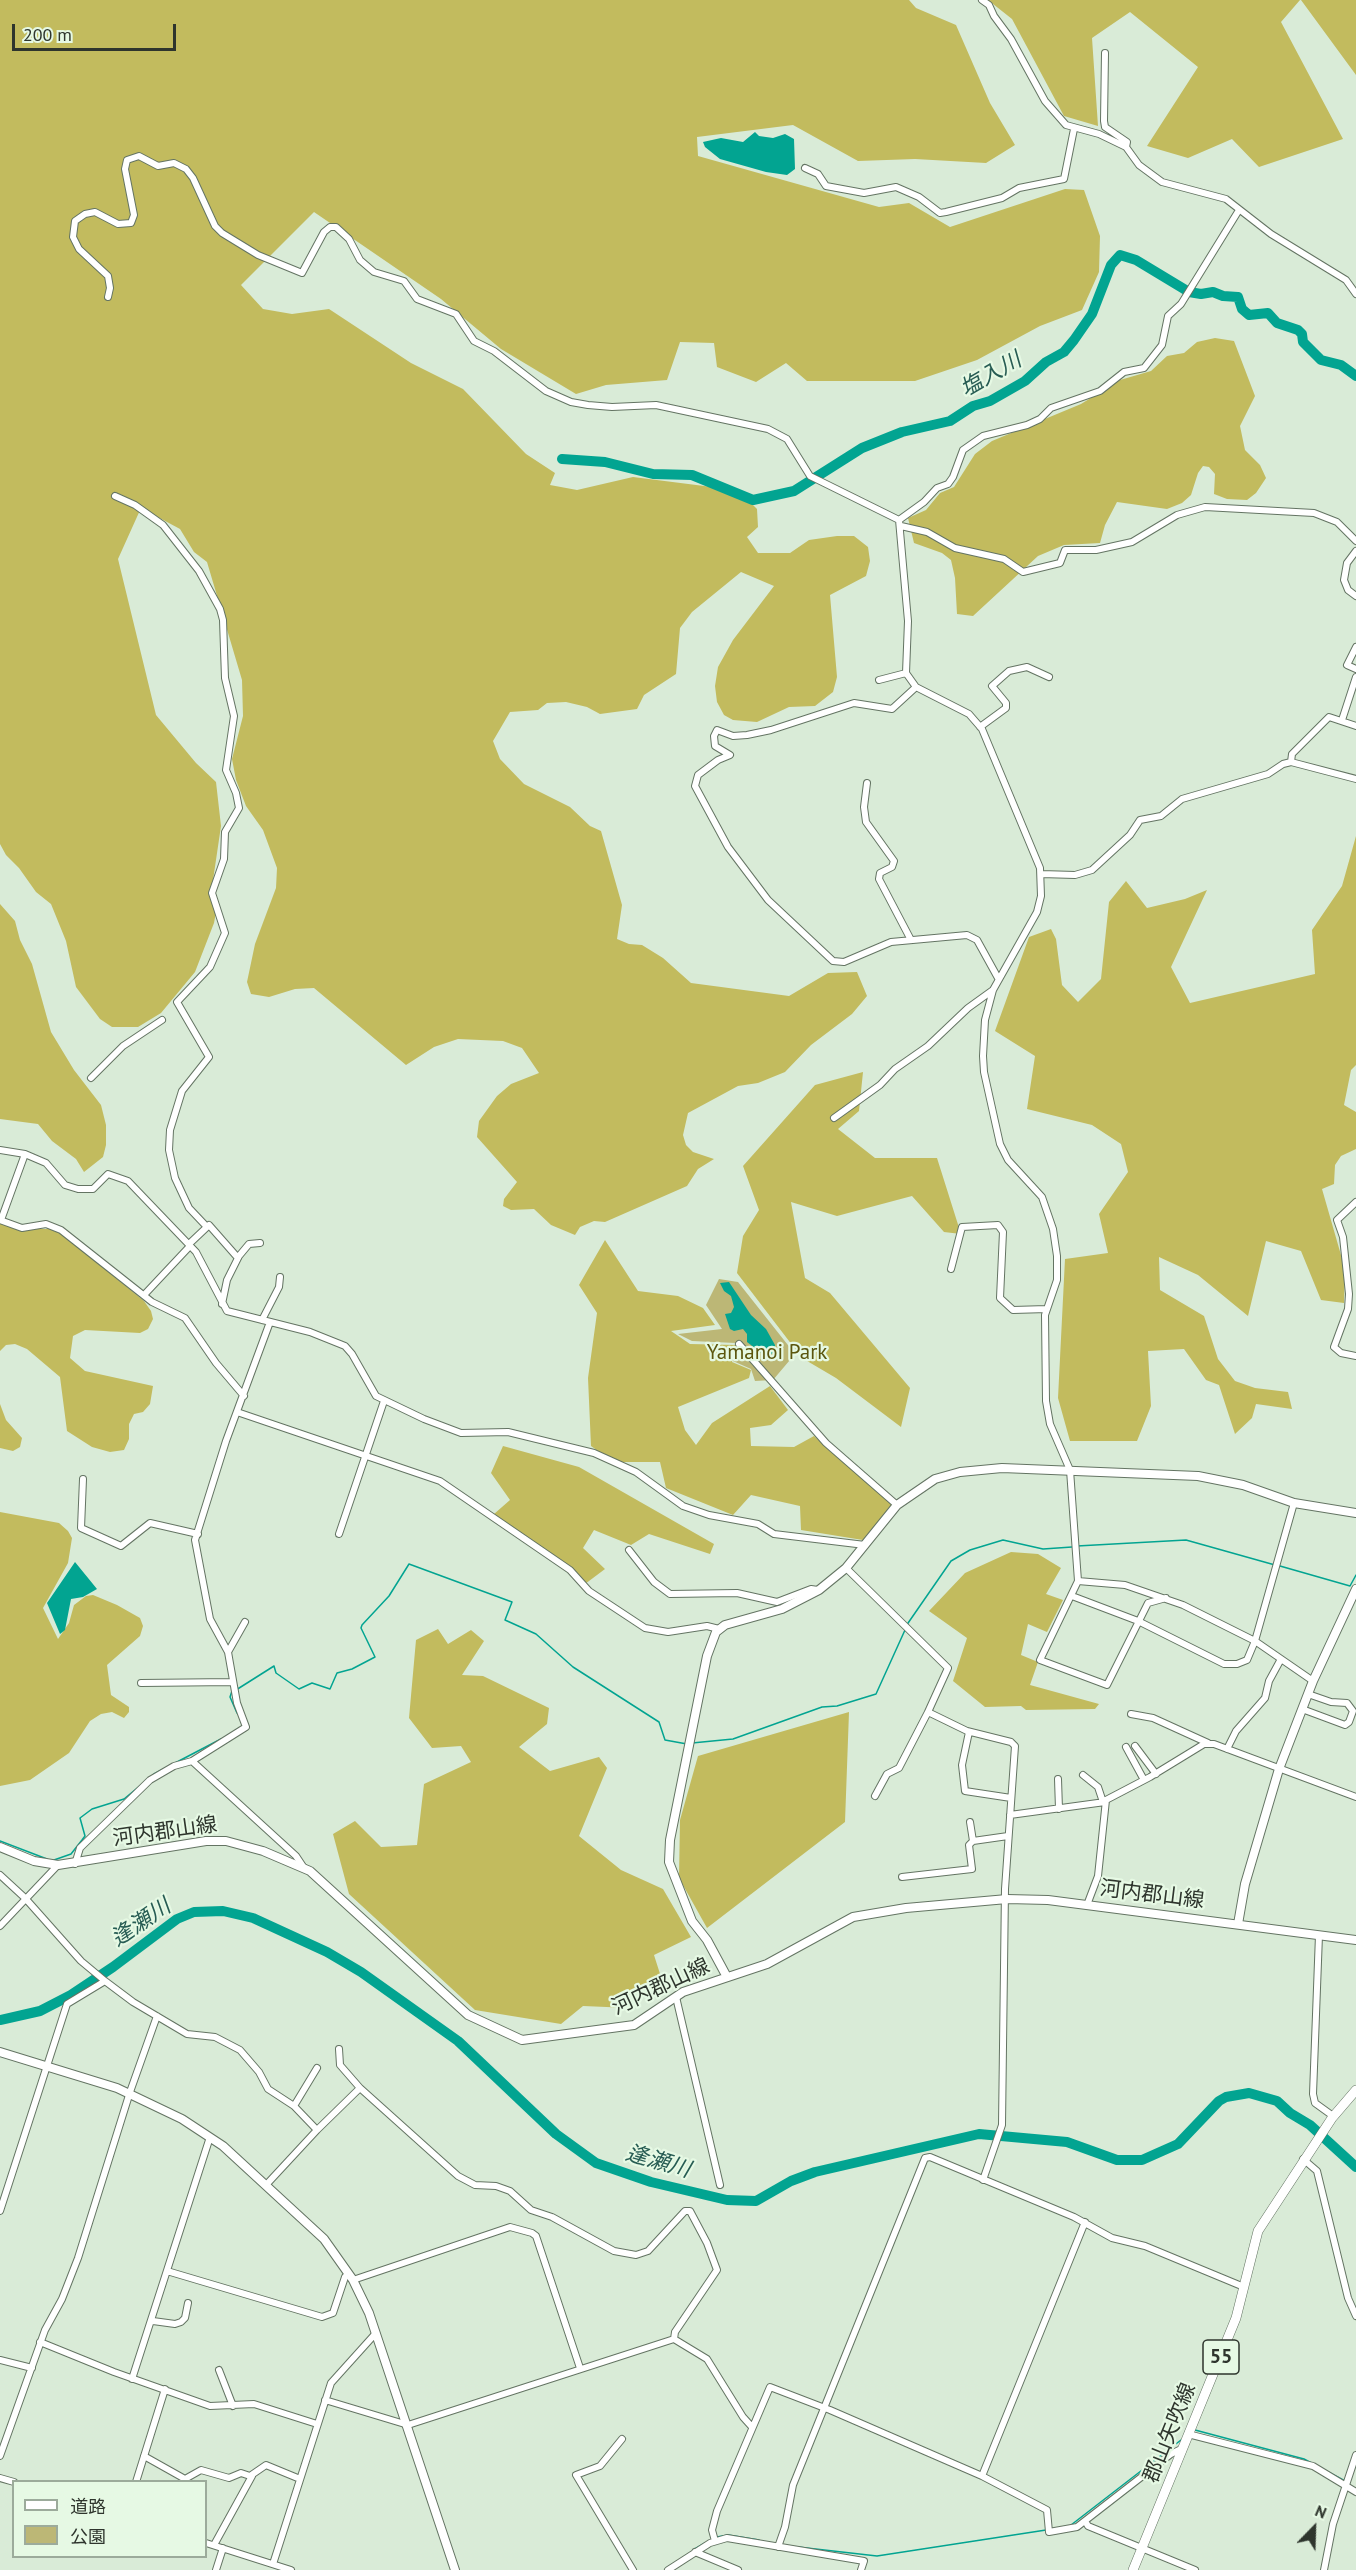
<!DOCTYPE html>
<html>
<head>
<meta charset="utf-8">
<style>
	body { margin:0 }
	#map { position:relative; width:1356px; height:2570px; overflow:hidden; background:#d9ebd7; font-family:"PT Sans","Noto Sans JP",sans-serif }
	canvas { display:block }
	.legend { position:absolute; left:12px; top:2480px; width:195px; height:78px; box-sizing:border-box; background:#e6f9e4; border:2px solid #9cab9b; margin:0; padding:8px 10px; list-style:none; font-size:18px; color:#2e352d }
	.legend li { display:flex; align-items:center; gap:12px; height:30px }
	.legend b { width:30px; border:2px solid #9cab9b }
	.north { position:absolute; left:1284px; top:2498px; width:60px; height:60px; -webkit-text-stroke:4px #e6f9e4; paint-order:stroke; rotate:23deg; font-size:16px; font-weight:700; line-height:24px; text-align:center; color:#2e352d }
	.north::after { content:''; display:block; margin:auto; width:21px; height:27px; background:#2e352d; clip-path:polygon(50% 0,100% 100%,50% 72%,0 100%) }
	.scale { position:absolute; left:12px; top:24px; width:164px; height:27px; box-sizing:border-box; border:3px solid #2e352d; border-top:0; padding-left:8px; font-size:18px; line-height:21px; white-space:nowrap; color:#2e352d; -webkit-text-stroke:4px #e6f9e4; paint-order:stroke }
</style>
</head>
<body>
<div id="map">
<canvas width="1356" height="2570"></canvas>
<ul class="legend">
<li><b style="height:8px;background:#fff"></b>道路</li>
<li><b style="height:16px;background:#bcb776"></b>公園</li>
</ul>
<div class="north">N</div>
<div class="scale">200 m</div>
</div>
<script>
const ctx = document.querySelector('canvas').getContext('2d');
ctx.lineJoin = 'round';
function fill(path, color) {
  ctx.fillStyle = color;
  ctx.fill(path, 'evenodd');
}
function shape(rows) {
  const path = new Path2D();
  for (const r of rows) {
    path.moveTo(r[0], r[1]);
    for (let i = 2; i < r.length; i += 2) path.lineTo(r[i], r[i + 1]);
  }
  return path;
}
function strokePath(path, color, width, dash) {
  ctx.strokeStyle = color;
  ctx.lineWidth = width;
  ctx.lineCap = dash ? 'butt' : 'round';
  ctx.setLineDash(dash || []);
  ctx.stroke(path);
}
function write(font, color, halo, rows, align = 'center') {
  ctx.font = font + ' "PT Sans","Noto Sans JP",sans-serif';
  ctx.lineWidth = 4.5;
  ctx.setLineDash([]);
  ctx.textBaseline = 'middle';
  ctx.strokeStyle = halo;
  ctx.fillStyle = color;
  for (const [text, x, y, turn = 0] of rows) {
    ctx.save();
    ctx.translate(x, y);
    ctx.rotate((+turn || 0) * Math.PI / 180);
    ctx.textAlign = isNaN(turn) ? turn : align;
    if (halo) ctx.strokeText(text, 0, 0);
    ctx.fillText(text, 0, 0);
    ctx.restore();
  }
}
fill(shape([
	[719,1279,738,1282,795,1354,773,1380,755,1381,751,1369,733,1361,733,1354,745,1354,736,1343,692,1341,678,1334,722,1329,706,1305]
]), '#bcb776');
fill(shape([
	[0,0,909,0,916,8,956,25,990,103,1015,145,986,163,915,159,858,161,793,125,697,137,698,156,879,207,909,203,950,227,1065,189,1084,190,1100,236,1099,272,1082,310,1040,326,977,360,915,381,807,381,786,363,756,382,717,367,714,343,680,342,667,380,606,385,576,394,501,349,441,299,314,212,241,285,263,309,292,314,329,309,411,363,463,389,526,454,555,473,550,485,577,490,633,477,712,487,749,501,757,509,758,527,747,537,758,553,790,553,809,540,837,536,854,536,868,547,870,561,866,576,830,595,837,677,833,692,815,706,789,707,757,722,733,720,724,715,717,702,715,686,718,667,733,640,774,586,741,572,692,612,680,628,676,674,644,695,637,709,600,714,587,707,566,702,547,703,538,710,510,712,493,741,500,759,524,784,570,807,590,826,601,831,622,905,617,939,629,944,642,945,663,958,691,983,789,996,828,973,857,972,867,996,852,1014,811,1045,785,1072,758,1083,738,1086,688,1113,683,1135,686,1145,693,1152,714,1159,698,1169,687,1186,605,1222,594,1221,580,1227,575,1235,551,1225,534,1209,511,1210,503,1206,504,1199,517,1182,477,1137,479,1121,497,1096,511,1084,539,1073,522,1048,503,1041,458,1039,434,1047,406,1065,314,988,295,989,269,997,251,994,247,982,255,944,276,888,277,868,263,830,246,806,236,780,232,759,243,716,242,680,207,562,194,552,180,529,141,508,118,559,156,715,196,763,216,782,221,826,212,887,216,912,214,923,195,972,161,1013,138,1027,112,1027,100,1019,76,987,66,941,51,904,36,892,19,868,6,855,0,844],
	[988,0,1300,0,1281,22,1343,139,1259,167,1232,139,1188,158,1147,146,1198,67,1130,12,1092,38,1098,126,1064,116,1012,19],
	[1301,0,1356,0,1356,75],
	[1215,338,1234,341,1255,396,1240,426,1245,450,1260,465,1266,478,1256,493,1247,500,1227,499,1214,494,1215,474,1209,467,1203,466,1198,473,1191,495,1182,503,1167,509,1117,502,1105,525,1100,543,1064,545,1038,556,973,616,957,614,955,578,951,560,942,553,914,543,908,518,926,510,940,493,954,487,975,454,992,441,1081,404,1120,380,1151,371,1167,356,1184,353,1197,342],
	[1356,836,1356,1065,1351,1070,1344,1105,1356,1112,1356,1149,1341,1156,1335,1165,1334,1184,1322,1189,1345,1269,1344,1303,1321,1300,1301,1251,1266,1241,1248,1316,1198,1275,1159,1257,1160,1290,1204,1316,1218,1359,1235,1381,1255,1388,1288,1392,1292,1409,1256,1404,1252,1418,1235,1434,1219,1385,1206,1380,1184,1349,1148,1351,1151,1406,1137,1441,1070,1441,1058,1398,1065,1259,1108,1253,1099,1214,1128,1172,1121,1144,1092,1125,1027,1109,1035,1056,995,1031,1029,937,1051,929,1056,939,1062,985,1078,1002,1101,979,1109,902,1126,881,1147,908,1185,899,1207,890,1171,967,1190,1003,1315,974,1312,930,1342,886],
	[0,904,15,921,20,940,32,964,51,1032,74,1070,101,1105,106,1125,106,1145,103,1157,84,1172,76,1159,52,1141,38,1124,0,1119],
	[863,1072,859,1111,838,1129,875,1158,937,1158,961,1234,944,1232,912,1196,837,1216,791,1202,805,1278,830,1293,910,1388,901,1427,836,1378,802,1358,737,1273,743,1236,759,1210,743,1166,815,1085],
	[0,1222,23,1229,49,1229,62,1234,144,1301,151,1311,153,1319,148,1329,140,1333,85,1330,73,1336,70,1358,85,1371,153,1386,150,1404,143,1412,134,1414,129,1424,129,1439,124,1450,110,1452,92,1447,67,1431,60,1377,27,1349,15,1344,6,1345,0,1351],
	[605,1240,638,1291,678,1296,703,1308,715,1325,671,1331,690,1344,736,1345,742,1353,733,1353,732,1362,751,1370,749,1378,678,1407,685,1430,696,1445,712,1423,770,1386,788,1410,771,1425,750,1428,751,1446,794,1447,814,1436,893,1505,869,1541,801,1530,800,1506,751,1495,733,1515,666,1488,660,1462,613,1462,591,1446,588,1378,597,1313,579,1285],
	[0,1404,6,1420,22,1438,20,1447,13,1451,0,1448],
	[503,1446,579,1467,714,1544,710,1554,649,1534,631,1545,594,1530,583,1548,605,1569,585,1584,494,1514,510,1500,491,1473],
	[0,1512,59,1523,68,1531,72,1538,68,1563,43,1608,58,1639,69,1623,74,1605,86,1596,93,1595,117,1605,140,1618,143,1626,140,1636,107,1665,111,1695,129,1707,129,1712,124,1718,112,1712,101,1714,90,1721,69,1753,30,1780,0,1786],
	[1011,1552,1038,1554,1061,1568,1046,1594,1063,1600,1047,1632,1028,1624,1021,1655,1038,1662,1030,1685,1099,1704,1095,1709,1026,1710,1021,1706,985,1707,953,1681,967,1638,929,1611,965,1573],
	[438,1629,448,1644,471,1630,484,1641,462,1675,483,1676,549,1708,547,1724,519,1747,550,1771,599,1757,607,1768,579,1836,621,1870,663,1889,691,1937,654,1955,661,1977,629,1995,630,2008,583,2006,561,2024,475,2010,349,1894,333,1834,355,1821,381,1847,417,1845,424,1784,471,1762,461,1746,432,1748,409,1718,416,1640],
	[849,1712,845,1822,707,1928,679,1878,680,1820,698,1756]
]), '#c2bb5e');
fill(shape([
	[755,132,759,136,773,138,785,134,794,139,795,169,787,175,766,172,720,159,705,147,703,142,721,138,743,142],
	[729,1282,751,1315,766,1329,775,1345,775,1350,768,1358,747,1342,747,1334,743,1329,734,1331,730,1329,725,1314,731,1313,734,1307,731,1296,724,1291,720,1283],
	[75,1562,97,1589,83,1597,71,1599,65,1630,60,1634,47,1603]
]), '#02a491');
strokePath(shape([
	[1077,1546,1186,1540,1275,1565],
	[1280,1566,1350,1586,1356,1575],
	[906,1626,951,1561,970,1550,1003,1540,1043,1549,1072,1547],
	[236,1690,274,1666,276,1673,299,1689,312,1683,330,1689,337,1673,352,1669,375,1657,361,1628,362,1625,389,1596,409,1564,512,1602,505,1620,536,1634,573,1667,659,1722,665,1740,687,1744],
	[232,1691,230,1697,237,1713],
	[692,1743,733,1739,822,1707,837,1706,876,1694,905,1630],
	[154,1774,221,1739],
	[0,1841,47,1859],
	[54,1860,71,1854,82,1840,85,1836,80,1818,92,1809,124,1799,141,1785],
	[1195,2430,1304,2459,1345,2481],
	[1071,2525,1181,2440],
	[717,2537,728,2535,759,2540],
	[798,2547,877,2556,1046,2530],
	[693,2550,705,2543]
]), '#02a491', 1.5);
strokePath(shape([
	[562,459,605,462,653,474,692,475,753,500,794,491,862,448,902,432,950,421,973,406,990,401,1025,381,1046,362,1064,352,1074,340,1092,314,1111,265,1120,255,1136,260,1189,292,1201,294,1213,292,1223,296,1238,297,1242,309,1249,315,1268,313,1277,323,1298,330,1302,334,1303,342,1321,360,1341,365,1356,376],
	[0,2020,40,2011,71,1995,113,1967,177,1919,194,1912,223,1911,253,1918,327,1952,361,1972,458,2041,556,2134,596,2163,651,2182,727,2200,756,2201,791,2181,815,2172,979,2134,1067,2142,1117,2160,1142,2160,1178,2144,1219,2101,1226,2097,1249,2093,1277,2101,1290,2113,1310,2125,1356,2167]
]), '#02a491', 10);
const street = shape([
	[982,0,989,5,994,16,1011,39,1045,101,1066,125,1099,134,1126,147,1139,165,1162,182,1226,199,1271,234,1346,280,1356,294],
	[1105,53,1104,121,1105,127,1127,142,1126,147],
	[805,168,818,174,826,186,864,193,896,187,919,197,940,213,946,212,1002,198,1019,188,1064,179,1074,129],
	[108,297,110,288,108,276,79,249,73,237,75,221,85,214,95,212,118,224,131,223,134,215,125,169,127,160,139,156,158,166,174,163,186,169,193,178,215,226,222,233,258,255,302,273,324,232,330,227,336,227,349,239,360,260,374,272,404,281,417,299,456,314,474,341,494,351,546,391,571,402,588,405,612,407,656,405,768,429,787,439,810,476,899,520,908,621,906,673,916,687,969,714,982,729,1040,868,1041,896,1037,912,993,990,985,1020,983,1056,984,1072,1000,1144,1008,1160,1042,1197,1053,1229,1057,1256,1057,1280,1045,1315,1046,1401,1050,1424,1070,1470,1078,1581,1040,1660,1107,1685,1148,1603,1166,1598],
	[115,496,135,505,163,525,199,571,220,609,223,620,225,678,234,716,226,770,236,793,239,808,225,832,224,859,212,893,225,933,210,967,177,1002,209,1057,182,1091,170,1130,169,1150,175,1178,189,1208,207,1227,189,1244],
	[899,520,924,502,937,488,948,484,953,477,963,450,983,436,1027,425,1040,419,1051,408,1100,391,1124,372,1144,368,1162,345,1168,316,1181,304,1239,210],
	[901,526,927,532,955,548,1004,559,1023,572,1060,563,1065,550,1096,550,1132,542,1177,515,1205,507,1314,513,1337,522,1356,541],
	[1356,551,1347,563,1344,580,1348,590,1356,596],
	[1356,647,1347,665,1356,669],
	[879,680,906,673],
	[916,687,892,709,854,703,771,730,747,735,733,736,717,730,714,736,715,746,730,755,718,760,698,775,695,786,728,847,768,900,833,961,844,962,891,942,967,935,977,940,998,978],
	[1342,720,1356,677],
	[980,727,1006,708,1006,703,992,686,1009,671,1027,667,1049,677],
	[1291,762,1292,754,1329,717,1356,726],
	[867,783,864,807,866,822,894,861,892,867,880,873,879,879,911,940],
	[1041,874,1075,875,1092,870,1130,835,1140,820,1161,816,1182,799,1268,774,1283,764,1291,762,1356,779],
	[91,1078,123,1046,162,1020],
	[834,1118,880,1085,895,1069,928,1046,968,1008,993,990],
	[0,1150,25,1154,46,1163,65,1185,78,1189,93,1189,108,1174,128,1181,196,1252,227,1311,310,1332,345,1346,352,1354,376,1396,424,1419,461,1433,508,1432,594,1453,636,1472,683,1506,709,1515,758,1524,774,1534,865,1545],
	[1356,1202,1337,1220,1343,1237,1349,1294,1348,1309,1334,1347,1341,1353,1356,1356],
	[0,1220,22,1228,46,1224,61,1230,152,1302,185,1318,216,1363,244,1396],
	[1,1220,25,1154],
	[209,1225,238,1258],
	[951,1269,962,1227,998,1225,1003,1232,1000,1298,1013,1310,1047,1309],
	[144,1295,190,1246],
	[222,1304,227,1280,239,1256,249,1244,260,1243],
	[262,1320,279,1287,280,1277],
	[739,1344,826,1443,897,1505],
	[237,1412,440,1481,570,1570,589,1591,645,1628,668,1632,707,1626,719,1629],
	[83,1479,81,1528,121,1546,150,1523,198,1534],
	[339,1534,384,1401],
	[629,1550,654,1582,670,1594,737,1593,777,1602,811,1589,818,1590],
	[846,1568,948,1668,928,1712,967,1731,1011,1742,1015,1746,1005,1889,1002,2125,983,2180],
	[1078,1581,1125,1585,1183,1605,1255,1641,1313,1681],
	[1072,1596,1138,1621,1224,1664,1237,1664,1247,1660,1255,1641,1294,1503],
	[228,1652,245,1622],
	[141,1683,233,1682],
	[1302,1709,1345,1725,1349,1722,1353,1711,1347,1703,1331,1702,1308,1694],
	[1131,1714,1153,1718,1208,1743],
	[969,1732,962,1765,965,1791,1011,1798],
	[1135,1746,1156,1774],
	[1126,1747,1144,1780],
	[1227,1749,1236,1731,1265,1698,1269,1681,1281,1659],
	[192,1761,296,1856,304,1868],
	[1083,1775,1098,1787,1103,1802],
	[1058,1779,1059,1809],
	[875,1796,887,1774,899,1768,928,1712],
	[1010,1815,1105,1802],
	[970,1822,973,1841,1008,1836],
	[75,1864,80,1848,150,1780,174,1766,192,1761,246,1727,237,1703,228,1652,210,1619,195,1540,226,1441,270,1322],
	[0,1875,25,1898,81,1961,105,1981,133,2002,187,2034,215,2037,240,2050,259,2072,268,2089,294,2106,317,2130],
	[902,1877,972,1869,969,1845,973,1841],
	[1087,1905,1098,1876,1106,1800,1150,1777,1204,1744,1214,1744,1356,1797],
	[0,1926,58,1865],
	[1319,1935,1313,2094,1315,2103,1333,2116],
	[676,1997,720,2185],
	[339,2049,340,2065,360,2088],
	[294,2106,317,2068],
	[1303,2159,1317,2171,1348,2298,1356,2316],
	[266,2185,317,2130,360,2088,458,2176,475,2185,496,2186,510,2191,531,2210,552,2217,614,2251,636,2255,648,2251,685,2211,690,2211,707,2243,717,2270,675,2332,674,2339],
	[0,2211,67,2004,105,1981],
	[167,2271,322,2317,333,2313,345,2277,349,2274],
	[353,2280,510,2227,532,2233,536,2236,580,2368],
	[153,2321,175,2324,181,2322,185,2318,188,2303],
	[40,2342,114,2372,210,2406,254,2404,317,2424],
	[0,2360,32,2368],
	[219,2370,233,2406],
	[132,2379,210,2137],
	[325,2400,408,2425,674,2339,707,2359,743,2417,752,2427],
	[1188,2434,1313,2466,1356,2492],
	[622,2439,600,2466,576,2475,633,2570],
	[0,2456,45,2330,62,2299,78,2258,130,2092,157,2016],
	[144,2456,185,2479,201,2470,229,2478,241,2473,250,2476,266,2465,300,2479],
	[982,2476,1085,2222],
	[0,2478,14,2482],
	[136,2482,165,2389],
	[1085,2521,1088,2526,1195,2570],
	[715,2541,712,2530,717,2511,770,2387,830,2410,982,2476,1047,2510,1049,2532,1077,2527,1171,2454,1183,2448],
	[206,2543,291,2570],
	[214,2545,252,2476],
	[778,2547,785,2527,793,2485,925,2158,930,2157,1074,2217,1112,2238,1145,2246,1244,2287],
	[695,2552,738,2570],
	[273,2564,331,2383,376,2333],
	[216,2570,223,2548],
	[668,2570,710,2543,727,2538,864,2561,861,2570],
	[1324,2570,1333,2524,1356,2455]
]);
const secondary = shape([
	[0,1847,34,1861,58,1865,206,1841,226,1841,263,1851,310,1871,468,2015,522,2040,634,2025,683,1992,767,1964,853,1917,906,1908,1007,1899,1048,1900,1356,1940],
	[1238,1924,1245,1884,1279,1769,1313,1681,1356,1589],
	[727,1977,707,1940,692,1921,669,1862,670,1840,707,1656,716,1632,725,1625,782,1609,819,1590,846,1568,897,1505,935,1479,960,1472,1002,1468,1198,1476,1243,1485,1294,1503,1356,1513],
	[0,2052,117,2088,182,2119,223,2146,324,2239,353,2280,369,2313,455,2570]
]);
const primary = shape([
	[1133,2570,1236,2318,1258,2231,1332,2118,1356,2090]
]);
strokePath(street, '#647463', 8);
strokePath(secondary, '#647463', 10);
strokePath(primary, '#647463', 10);
strokePath(street, '#fff', 6);
strokePath(secondary, '#fff', 8);
strokePath(primary, '#fff', 9);
for (const [x, y, w] of [
	[1221,2357,36]
]) {
  const box = new Path2D();
  box.roundRect(x - w / 2, y - 17, w, 34, 4.5);
  ctx.fillStyle = '#e6f9e4';
  ctx.fill(box);
  strokePath(box, '#2e352d', 1.5);
}
write('bold 20px', '#2e352d', null, [
	["55",1221,2357]
]);
write('21px', '#5b560e', '#e6f9e4', [
	["Yamanoi Park",767,1353]
]);
write('21px', '#2e352d', '#e6f9e4', [
	["河内郡山線",165,1832,-8],
	["河内郡山線",1152,1895,7],
	["河内郡山線",661,1987,-25],
	["郡山矢吹線",1170,2433,-68]
]);
write('italic 22px', '#275c53', '#e6f9e4', [
	["塩入川",991,375,-30],
	["逢瀬川",141,1923,-34],
	["逢瀬川",658,2162,16]
]);
</script>
</body>
</html>
